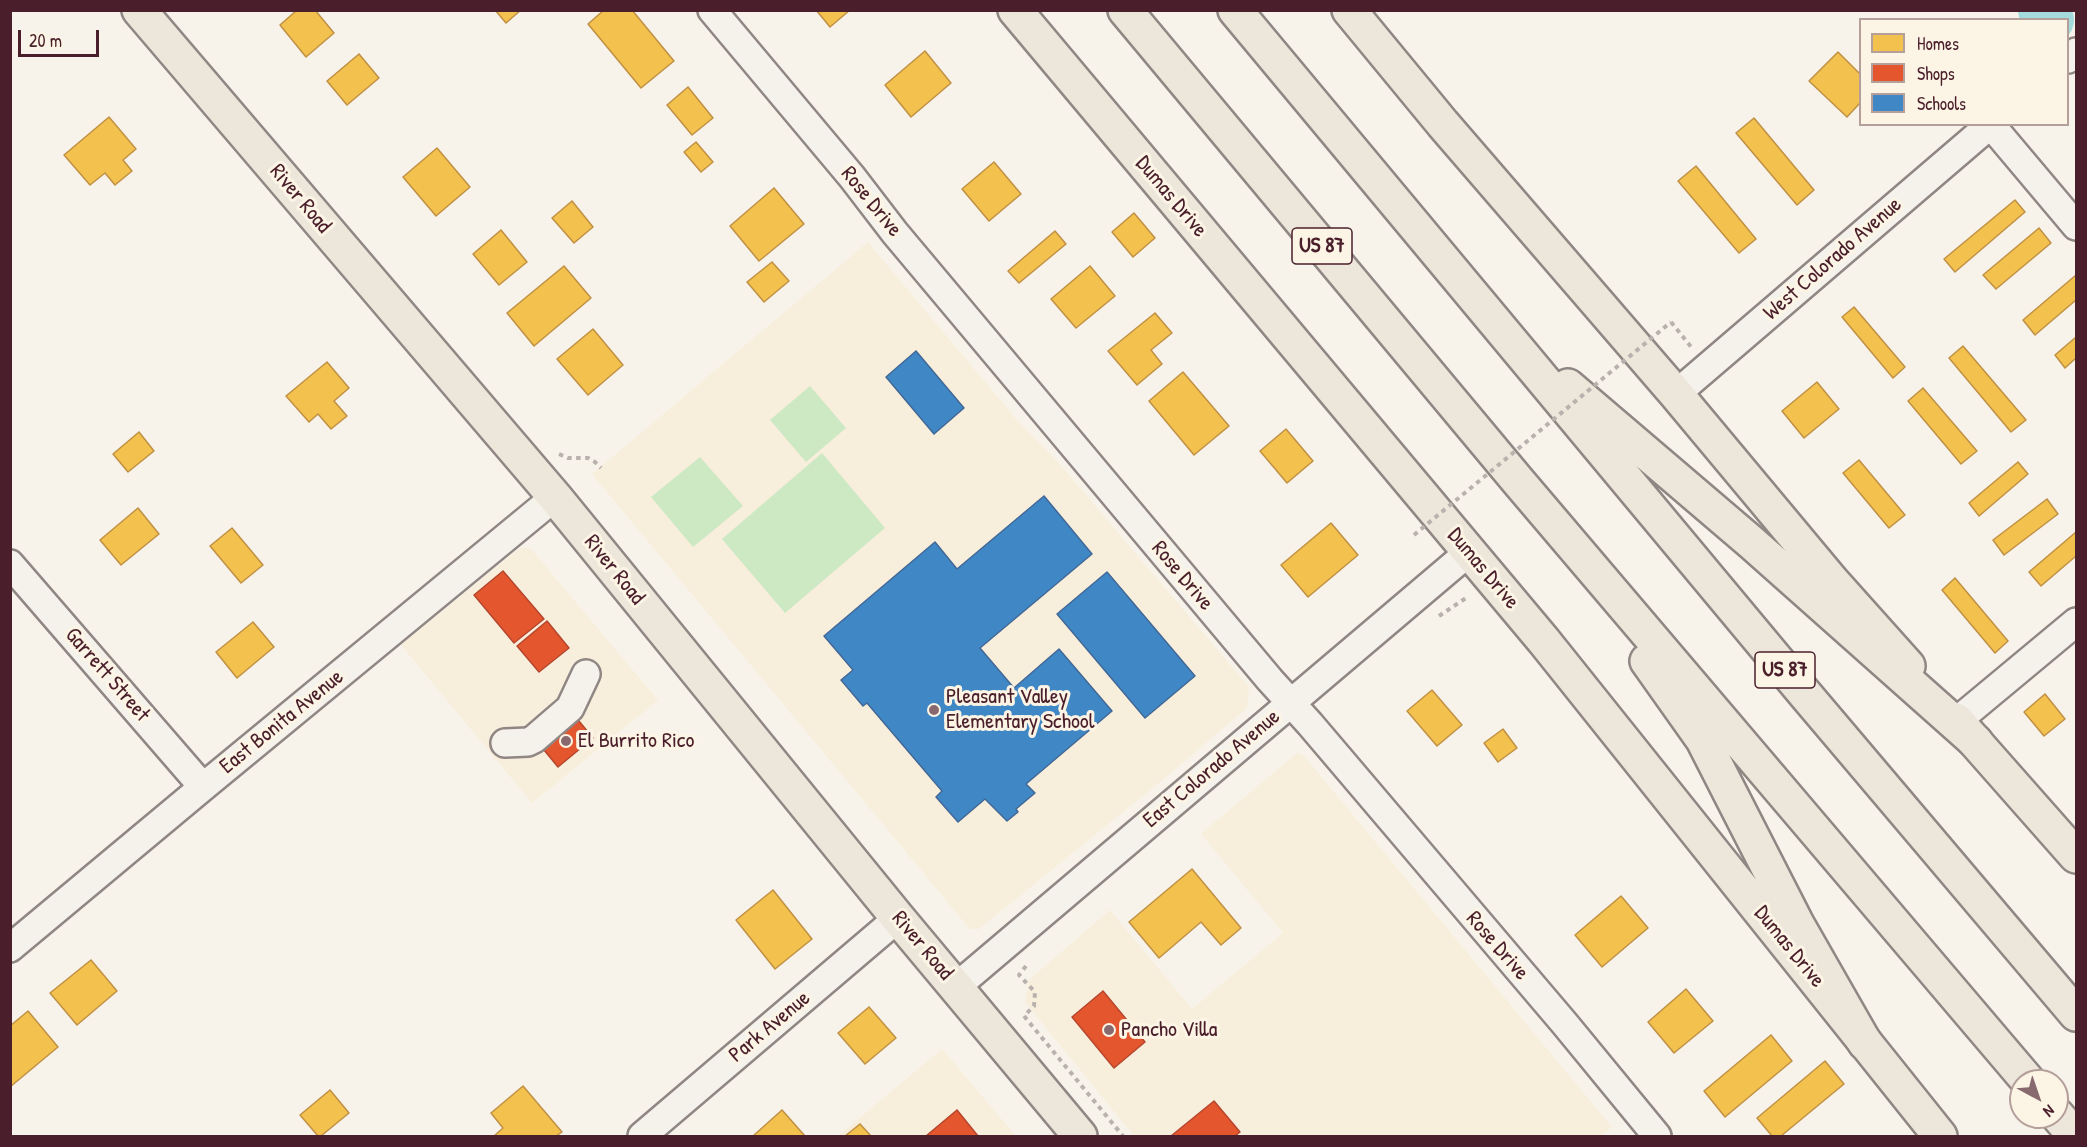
<!DOCTYPE html>
<html>
<head>
<meta charset="utf-8">
<style>
	body { margin:0 }
	#map { position:relative; width:2087px; height:1147px; overflow:hidden; background:#f7f3ea; font-family:"Patrick Hand",sans-serif }
	canvas { display:block }
	.frame { position:absolute; inset:0; border:12px solid #4a1f2b; pointer-events:none }
	.legend { position:absolute; left:1859px; top:18px; width:210px; height:108px; box-sizing:border-box; background:#fcf5e5; border:2px solid #b59f9b; margin:0; padding:8px 10px; list-style:none; font-size:18px; color:#4a1f2b }
	.legend li { display:flex; align-items:center; gap:12px; height:30px }
	.legend b { width:30px; border:2px solid #b59f9b }
	.north { position:absolute; left:2009px; top:1069px; width:60px; height:60px; box-sizing:border-box; background:#fcf5e5; border:2px solid #b59f9b; border-radius:50%; rotate:140deg; font-size:16px; font-weight:700; line-height:24px; text-align:center; color:#4a1f2b }
	.north::after { content:''; display:block; margin:auto; width:21px; height:27px; background:#87696e; clip-path:polygon(50% 0,100% 100%,50% 72%,0 100%) }
	.scale { position:absolute; left:18px; top:30px; width:81px; height:27px; box-sizing:border-box; border:3px solid #4a1f2b; border-top:0; padding-left:8px; font-size:18px; line-height:21px; white-space:nowrap; color:#4a1f2b; -webkit-text-stroke:4px #fcf5e5; paint-order:stroke }
</style>
</head>
<body>
<div id="map">
<canvas width="2087" height="1147"></canvas>
<div class="frame"></div>
<ul class="legend">
<li><b style="height:16px;background:#f2c14e"></b>Homes</li>
<li><b style="height:16px;background:#e4572e"></b>Shops</li>
<li><b style="height:16px;background:#3f88c5"></b>Schools</li>
</ul>
<div class="north">N</div>
<div class="scale">20 m</div>
</div>
<script>
const ctx = document.querySelector('canvas').getContext('2d');
ctx.lineJoin = 'round';
function fill(path, color) {
  ctx.fillStyle = color;
  ctx.fill(path, 'evenodd');
}
function shape(rows) {
  const path = new Path2D();
  for (const r of rows) {
    path.moveTo(r[0], r[1]);
    for (let i = 2; i < r.length; i += 2) path.lineTo(r[i], r[i + 1]);
  }
  return path;
}
function strokePath(path, color, width, dash) {
  ctx.strokeStyle = color;
  ctx.lineWidth = width;
  ctx.lineCap = dash ? 'butt' : 'round';
  ctx.setLineDash(dash || []);
  ctx.stroke(path);
}
function write(font, color, halo, rows, align = 'center') {
  ctx.font = font + ' "Patrick Hand",sans-serif';
  ctx.lineWidth = 6;
  ctx.setLineDash([]);
  ctx.textBaseline = 'middle';
  ctx.strokeStyle = halo;
  ctx.fillStyle = color;
  for (const [text, x, y, turn = 0] of rows) {
    ctx.save();
    ctx.translate(x, y);
    ctx.rotate((+turn || 0) * Math.PI / 180);
    ctx.textAlign = isNaN(turn) ? turn : align;
    if (halo) ctx.strokeText(text, 0, 0);
    ctx.fillText(text, 0, 0);
    ctx.restore();
  }
}
fill(shape([
	[868,242,1016,419,1058,462,1249,687,1247,708,1160,782,979,929,970,929,592,474],
	[520,548,531,549,658,700,532,803,401,645],
	[1297,753,1304,756,1612,1127,1601,1136,1134,1136,1025,1002,1029,980,1110,910,1192,1009,1283,933,1201,834],
	[942,1049,1016,1136,838,1136]
]), '#f8eedc');
fill(shape([
	[810,386,846,428,806,462,770,420],
	[822,453,885,528,785,613,722,539],
	[700,457,743,506,693,547,651,497]
]), '#cde9c3');
const homes = shape([
	[297,10,315,10,334,33,306,57,280,25,297,10],
	[495,10,521,10,506,23,495,10],
	[604,10,632,10,674,61,641,88,588,24,604,10],
	[816,10,850,10,830,27,816,10],
	[925,51,951,83,911,117,885,85,925,51],
	[1838,52,1860,74,1860,103,1847,117,1809,81,1838,52],
	[359,54,379,78,347,105,327,81,359,54],
	[688,87,713,118,692,135,667,105,688,87],
	[109,117,136,149,123,160,132,171,115,185,105,173,90,185,64,155,109,117],
	[1754,118,1814,190,1797,205,1736,133,1754,118],
	[696,142,713,162,701,172,684,152,696,142],
	[437,148,470,187,436,216,403,177,437,148],
	[994,162,1021,194,989,221,962,189,994,162],
	[1696,166,1756,239,1739,253,1678,181,1696,166],
	[774,188,804,224,759,261,730,226,774,188],
	[2015,200,2025,212,1955,272,1944,259,2015,200],
	[572,201,593,227,574,243,552,218,572,201],
	[1134,213,1155,238,1133,257,1112,232,1134,213],
	[2039,228,2051,243,1996,289,1983,275,2039,228],
	[501,230,527,262,499,285,473,254,501,230],
	[1055,231,1066,244,1019,283,1008,271,1055,231],
	[772,262,789,281,764,302,747,282,772,262],
	[564,266,591,298,534,346,507,313,564,266],
	[1090,266,1115,296,1076,328,1051,299,1090,266],
	[2076,275,2076,300,2035,335,2023,320,2076,275],
	[1854,307,1905,367,1893,378,1842,317,1854,307],
	[1155,313,1172,333,1151,350,1162,364,1137,385,1108,351,1155,313],
	[593,329,623,365,588,395,557,359,593,329],
	[2076,337,2076,358,2065,368,2055,355,2076,337],
	[1963,346,2026,420,2011,432,1949,358,1963,346],
	[327,362,349,388,334,401,347,416,331,429,318,414,309,422,286,396,327,362],
	[1183,372,1229,426,1194,455,1149,401,1183,372],
	[1817,382,1839,409,1804,438,1782,411,1817,382],
	[1923,388,1977,451,1961,464,1908,401,1923,388],
	[1286,429,1313,461,1287,483,1260,451,1286,429],
	[139,432,154,451,128,472,113,454,139,432],
	[1859,460,1905,515,1889,528,1843,473,1859,460],
	[2018,462,2028,474,1979,516,1969,503,2018,462],
	[2047,499,2058,514,2004,555,1993,540,2047,499],
	[138,508,159,534,121,565,100,540,138,508],
	[1331,523,1358,555,1308,597,1281,565,1331,523],
	[232,528,263,565,241,583,210,546,232,528],
	[2076,532,2076,556,2041,586,2029,572,2076,532],
	[1955,578,2008,641,1995,653,1942,590,1955,578],
	[253,622,274,647,237,678,216,652,253,622],
	[1432,690,1462,725,1437,746,1407,711,1432,690],
	[2045,694,2065,719,2044,736,2024,712,2045,694],
	[1503,729,1517,748,1498,762,1484,743,1503,729],
	[1192,869,1241,928,1221,945,1201,922,1159,958,1129,922,1192,869],
	[773,890,812,939,775,969,736,920,773,890],
	[1621,896,1648,928,1602,967,1575,935,1621,896],
	[91,960,117,991,77,1025,50,993,91,960],
	[1686,989,1713,1021,1674,1053,1648,1022,1686,989],
	[869,1007,896,1038,865,1064,838,1033,869,1007],
	[28,1011,58,1047,10,1087,10,1026,28,1011],
	[1771,1035,1792,1061,1725,1117,1704,1091,1771,1035],
	[1825,1061,1844,1084,1781,1136,1772,1136,1757,1118,1825,1061],
	[523,1086,562,1132,556,1136,494,1136,503,1128,491,1113,523,1086],
	[330,1090,349,1113,321,1136,318,1136,300,1115,330,1090],
	[782,1110,805,1136,753,1136,782,1110],
	[860,1124,871,1136,845,1136,860,1124]
]);
fill(homes, '#f2c14e');
strokePath(homes, '#c09044', 1.5);
const shops = shape([
	[503,571,544,619,514,643,474,595,503,571],
	[547,621,569,648,539,672,517,646,547,621],
	[574,715,593,738,558,767,539,744,574,715],
	[1103,991,1145,1042,1114,1068,1072,1017,1103,991],
	[1214,1101,1240,1132,1235,1136,1171,1136,1214,1101],
	[957,1110,978,1136,926,1136,957,1110]
]);
fill(shops, '#e4572e');
strokePath(shops, '#b6462d', 1.5);
const schools = shape([
	[916,351,964,408,934,434,886,377,916,351],
	[1044,496,1092,554,980,648,1014,688,1059,649,1112,711,1026,784,1035,793,1016,809,1018,812,1007,821,985,799,958,822,936,797,942,791,867,703,863,706,841,680,853,670,824,636,935,542,957,569,1044,496],
	[1107,572,1195,676,1145,718,1057,614,1107,572]
]);
fill(schools, '#3f88c5');
strokePath(schools, '#426897', 1.5);
strokePath(shape([
	[2042,10,2050,20]
]), '#a4dcde', 48);
const minor = shape([
	[712,10,852,177,895,233,1270,680,1310,724,1565,1024,1657,1136],
	[2068,59,2076,52],
	[1991,125,2076,226],
	[1676,394,1991,124],
	[10,564,203,787],
	[1957,721,2076,622],
	[505,743,528,742,534,739,570,708,586,674],
	[10,948,203,787,555,497],
	[956,987,1469,552],
	[642,1136,898,918]
]);
const major = shape([
	[139,10,555,497,898,918,1080,1136],
	[1015,10,1544,641,1940,1136],
	[1349,10,1443,124,1676,394,1832,581,1908,666],
	[1956,720,2076,856]
]);
const highway = shape([
	[1125,10,1518,481,2028,1081],
	[1235,10,1805,694,2076,1014],
	[1568,386,1752,543,1976,742],
	[1647,661,1703,740,1797,924,1865,1043],
	[2057,1115,2075,1136]
]);
strokePath(minor, '#908684', 32);
strokePath(major, '#908684', 38);
strokePath(highway, '#908684', 38);
strokePath(shape([
	[1671,322,1692,348],
	[559,454,568,458,588,458,595,462,601,468],
	[1439,616,1466,598,1464,596],
	[1026,966,1019,975,1035,992,1034,1006,1024,1016,1123,1136]
]), '#b8b1ae', 4, [4.5, 4.5]);
strokePath(minor, '#f5f2ec', 27);
strokePath(major, '#ede6da', 33);
strokePath(highway, '#ede6da', 33);
strokePath(shape([
	[1414,535,1671,322]
]), '#b8b1ae', 4, [4.5, 4.5]);
for (const [x, y, r, color] of [
	[934,710,6,"#87696e"],
	[566,741,6,"#87696e"],
	[1109,1030,6,"#87696e"]
]) {
  const dot = new Path2D();
  dot.arc(x, y, r, 0, 2 * Math.PI);
  ctx.fillStyle = color;
  ctx.fill(dot);
  strokePath(dot, '#fcf5e5', 2);
}
for (const [x, y, w] of [
	[1322,246,60],
	[1785,670,60]
]) {
  const box = new Path2D();
  box.roundRect(x - w / 2, y - 18, w, 36, 4.5);
  ctx.fillStyle = '#fcf5e5';
  ctx.fill(box);
  strokePath(box, '#4a1f2b', 1.5);
}
write('bold 21px', '#4a1f2b', null, [
	["US 87",1322,246],
	["US 87",1785,670]
]);
write('22px', '#4a1f2b', '#fcf5e5', [
	["Dumas Drive",1171,197,50],
	["River Road",300,199,50],
	["Rose Drive",871,202,51],
	["West Colorado Avenue",1833,259,-41],
	["Dumas Drive",1483,569,50],
	["River Road",614,570,51],
	["Rose Drive",1182,576,50],
	["Garrett Street",107,675,49],
	["East Bonita Avenue",282,722,-39],
	["East Colorado Avenue",1212,769,-40],
	["River Road",922,946,50],
	["Rose Drive",1497,946,49],
	["Dumas Drive",1789,947,51],
	["Park Avenue",770,1027,-40]
]);
write('22px', '#4a1f2b', '#fcf5e5', [
	["Pleasant Valley",946,697],
	["Elementary School",946,722],
	["El Burrito Rico",578,741],
	["Pancho Villa",1121,1030]
], 'left');
</script>
</body>
</html>
